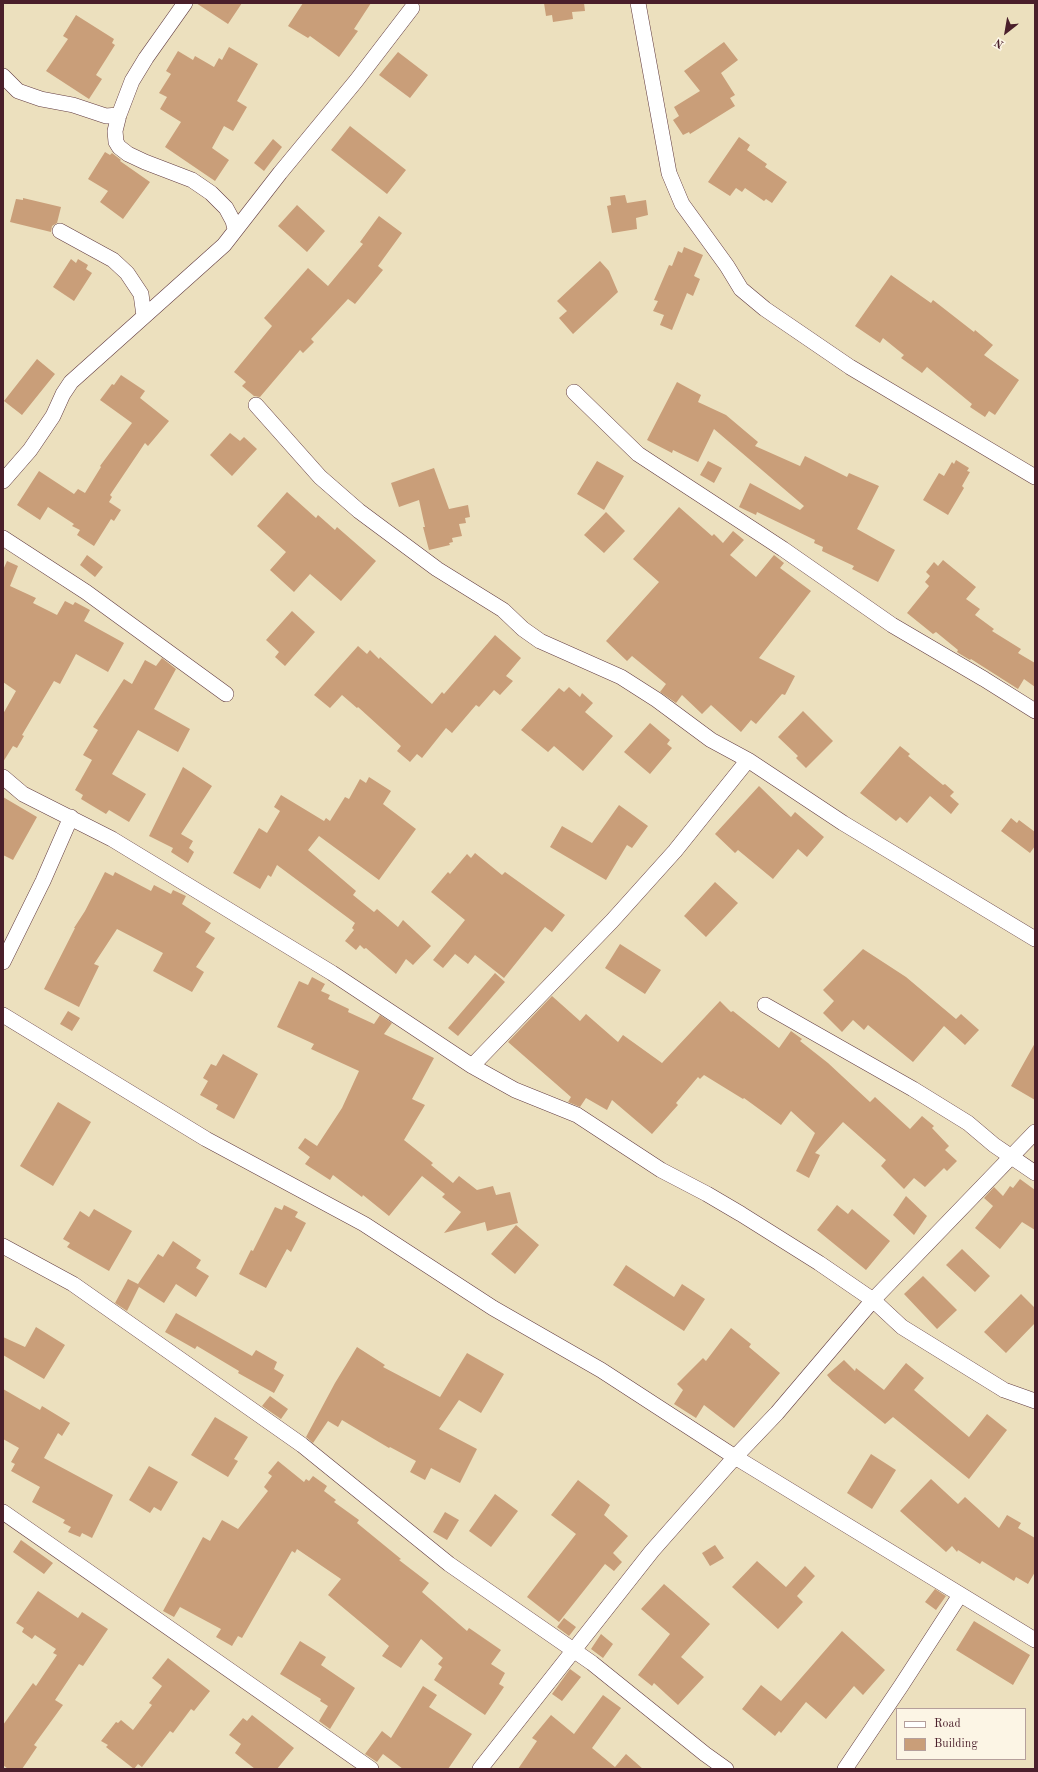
<!DOCTYPE html>
<html>
<head>
<meta charset="utf-8">
<style>
	body { margin:0 }
	#map { position:relative; width:1038px; height:1772px; overflow:hidden; background:#ece0be; font-family:"Old Standard TT",serif }
	canvas { display:block }
	.frame { position:absolute; inset:0; border:4px solid #4a1f2b; pointer-events:none }
	.legend { position:absolute; left:896px; top:1708px; width:130px; height:52px; box-sizing:border-box; background:#fcf5e5; border:1px solid #b59f9b; margin:0; padding:5px 7px; list-style:none; font-size:12px; color:#4a1f2b }
	.legend li { display:flex; align-items:center; gap:8px; height:20px }
	.legend b { width:20px; border:1px solid #b59f9b }
	.north { position:absolute; left:986px; top:12px; width:40px; height:40px; -webkit-text-stroke:3px #fcf5e5; paint-order:stroke; rotate:211deg; font-size:11px; font-weight:700; line-height:16px; text-align:center; color:#4a1f2b }
	.north::after { content:''; display:block; margin:auto; width:14px; height:18px; background:#4a1f2b; clip-path:polygon(50% 0,100% 100%,50% 72%,0 100%) }
</style>
</head>
<body>
<div id="map">
<canvas width="1038" height="1772"></canvas>
<div class="frame"></div>
<ul class="legend">
<li><b style="height:5px;background:#fff"></b>Road</li>
<li><b style="height:11px;background:#c99e79"></b>Building</li>
</ul>
<div class="north">N</div>
</div>
<script>
const ctx = document.querySelector('canvas').getContext('2d');
ctx.lineJoin = 'round';
function fill(path, color) {
  ctx.fillStyle = color;
  ctx.fill(path, 'evenodd');
}
function shape(rows) {
  const path = new Path2D();
  for (const r of rows) {
    path.moveTo(r[0], r[1]);
    for (let i = 2; i < r.length; i += 2) path.lineTo(r[i], r[i + 1]);
  }
  return path;
}
function strokePath(path, color, width, dash) {
  ctx.strokeStyle = color;
  ctx.lineWidth = width;
  ctx.lineCap = dash ? 'butt' : 'round';
  ctx.setLineDash(dash || []);
  ctx.stroke(path);
}
fill(shape([
	[196,3,242,3,228,24],
	[303,3,371,3,354,29,358,31,339,57,310,36,308,38,288,26],
	[544,3,584,3,585,11,572,12,573,19,553,22,552,15,546,16],
	[76,15,114,39,112,43,115,45,96,75,102,79,89,99,46,71,68,39,63,36],
	[724,42,738,60,721,73,735,95,730,98,735,106,690,134,689,132,683,135,673,120,679,116,674,107,700,91,684,71],
	[229,47,258,64,237,101,247,107,233,131,224,126,212,148,229,160,215,181,165,147,181,122,160,109,167,97,159,93,171,74,166,71,178,51,193,60,195,56,214,67,219,58,222,60],
	[398,52,428,75,410,98,379,75],
	[350,126,406,170,387,194,331,150],
	[739,137,750,145,747,150,767,164,765,167,787,182,772,203,766,199,764,201,745,188,742,192,736,188,730,196,708,182],
	[273,139,282,147,264,171,254,163],
	[105,152,110,155,112,153,121,160,120,161,150,182,123,219,100,202,108,191,88,179],
	[625,195,627,203,646,200,648,215,636,218,637,229,612,233,607,206,611,205,610,197],
	[23,198,61,207,57,223,52,226,51,232,10,222,16,199,23,200],
	[297,205,325,231,307,252,278,226],
	[379,216,402,233,378,266,383,270,355,304,348,299,311,339,314,342,303,353,300,350,260,397,254,396,242,386,246,382,234,372,272,326,264,318,308,268,328,286,363,244,360,242],
	[684,247,703,255,694,276,700,279,693,296,687,293,672,330,660,325,664,315,653,311,658,301,654,300,669,265,672,266,678,251,682,253],
	[71,259,76,263,78,259,88,265,86,269,92,273,74,301,53,287],
	[600,261,609,271,618,292,573,334,559,318,567,311,557,301],
	[891,275,931,303,933,300,974,332,975,330,993,345,984,355,1019,380,995,415,989,411,985,417,970,407,972,404,927,367,922,373,901,358,904,355,883,338,880,343,855,326],
	[37,359,55,374,22,415,4,401],
	[121,375,145,391,140,398,169,421,148,446,145,443,110,495,112,497,109,502,121,510,114,521,111,519,94,546,77,535,80,530,72,526,74,524,48,507,40,520,17,505,39,471,74,494,78,489,85,493,101,467,100,466,132,423,100,400,112,384,114,385],
	[677,382,701,395,698,402,726,415,758,442,755,446,800,466,805,456,847,477,849,473,879,486,857,529,895,550,878,582,852,569,854,566,822,551,823,547,814,543,815,540,757,512,756,515,739,507,750,483,800,510,804,506,714,429,698,462,673,450,672,453,647,440],
	[230,433,240,441,244,437,257,449,232,476,210,455],
	[956,460,969,468,967,471,970,472,962,486,964,488,948,515,923,500,939,473,944,476,952,462,954,464],
	[597,461,624,476,604,510,577,494],
	[708,461,722,468,714,483,700,475],
	[434,468,449,509,468,505,470,517,465,518,466,523,459,524,462,536,452,538,453,542,449,543,450,545,429,550,423,527,425,527,419,500,399,507,391,483],
	[287,492,316,518,318,515,335,530,337,527,376,561,341,601,310,574,294,592,270,570,286,552,257,526],
	[679,507,712,536,714,534,723,543,733,531,744,540,730,555,756,577,774,555,784,563,780,568,811,591,759,658,795,676,785,695,782,694,756,724,751,720,741,732,711,705,702,714,682,695,676,703,660,692,666,684,632,656,627,661,606,641,659,582,633,559],
	[606,512,625,531,604,553,584,535],
	[87,555,103,567,95,577,80,565],
	[943,560,976,587,966,599,980,609,975,615,994,629,992,631,1021,649,1018,653,1035,663,1035,687,1024,679,1018,689,971,659,970,660,960,654,957,652,958,650,936,632,933,634,907,613,929,586,925,582,930,576,926,572,934,562,938,566],
	[7,561,18,566,10,586,36,598,33,603,57,615,65,601,73,605,75,602,90,610,84,621,124,643,108,672,76,654,60,684,54,681,22,735,24,736,17,748,13,746,3,762,3,714,16,691,3,682,3,570],
	[292,611,315,632,285,666,275,657,279,652,266,640],
	[495,635,521,658,506,676,513,681,500,695,494,690,479,707,476,705,452,733,446,728,422,758,417,754,410,762,397,751,401,746,358,707,357,708,342,695,330,708,314,695,358,646,367,654,370,650,379,659,380,657,432,704,442,692,444,694],
	[162,658,176,669,154,709,190,729,178,752,138,730,112,774,146,794,129,822,109,810,106,814,81,799,83,795,75,790,92,760,83,755,98,730,93,727,124,679,132,684,145,660,156,666],
	[569,687,580,697,582,693,593,703,585,712,613,736,583,771,554,746,548,752,521,730,559,688,564,692],
	[803,711,833,741,806,768,796,758,798,756,778,737],
	[650,723,670,740,667,744,672,748,650,774,624,752],
	[900,746,910,754,908,756,943,785,945,784,954,792,950,796,959,804,951,814,930,796,907,823,900,817,896,821,860,793],
	[183,767,212,786,181,834,193,841,189,848,194,852,188,863,171,852,173,848,149,836],
	[369,777,391,791,383,804,416,829,379,880,319,836,308,850,356,891,353,895,374,912,377,909,398,927,403,920,431,946,413,965,406,959,396,974,366,948,364,949,360,945,356,950,345,941,354,930,352,928,355,923,277,865,271,877,268,875,260,889,233,873,259,828,267,833,280,811,274,807,281,795,324,821,326,818,330,821,345,797,349,799,360,779,366,783],
	[759,786,791,817,795,812,824,837,807,857,798,849,773,879,738,850,735,853,715,834],
	[3,797,37,817,13,860,3,855],
	[619,805,648,826,632,848,627,845,606,880,550,847,562,826,592,843],
	[1011,818,1017,823,1019,820,1035,832,1035,846,1030,853,1001,831],
	[475,853,502,875,505,872,565,915,552,932,545,927,504,978,475,955,468,964,455,954,443,968,433,960,465,920,431,892,448,872,450,874,467,854,471,858],
	[105,872,113,876,115,872,151,891,154,885,171,894,173,890,186,896,182,904,211,923,205,932,215,938,196,967,204,972,192,992,153,971,163,953,117,929,94,964,99,966,79,1007,44,989,75,928,74,928,85,911],
	[715,882,738,903,706,937,684,916],
	[620,944,661,970,645,994,605,968],
	[863,949,906,977,956,1019,961,1014,979,1030,965,1045,944,1026,913,1062,868,1025,864,1030,853,1020,842,1032,823,1013,834,1001,823,990],
	[495,973,505,982,458,1036,448,1028],
	[312,977,325,984,321,991,330,995,328,999,349,1009,348,1012,374,1024,380,1015,392,1023,384,1034,434,1058,412,1099,425,1105,404,1140,433,1163,431,1165,453,1183,459,1176,477,1190,493,1186,496,1195,510,1192,518,1223,487,1231,485,1222,444,1233,461,1212,442,1197,445,1194,422,1176,389,1216,363,1195,362,1197,333,1175,330,1180,305,1164,310,1157,298,1148,305,1138,317,1146,342,1108,359,1071,311,1049,314,1044,277,1027,299,981,308,985],
	[552,996,580,1021,586,1014,618,1042,623,1035,662,1063,720,1001,731,1012,733,1011,779,1048,791,1031,802,1039,800,1041,828,1063,870,1102,875,1097,910,1129,922,1116,934,1126,932,1128,949,1146,945,1150,957,1161,947,1171,944,1168,925,1187,914,1178,904,1189,881,1166,886,1160,843,1122,815,1153,820,1155,809,1178,796,1171,815,1133,791,1111,781,1125,744,1098,743,1099,704,1075,700,1079,698,1077,676,1103,678,1105,652,1134,612,1100,607,1110,586,1098,580,1107,568,1102,571,1097,508,1042],
	[68,1011,80,1018,72,1031,60,1024],
	[1035,1043,1035,1100,1011,1086],
	[223,1054,258,1074,234,1119,216,1109,218,1105,200,1095,208,1081,203,1078,211,1064,216,1066],
	[58,1102,91,1122,53,1186,20,1166],
	[1020,1179,1035,1190,1035,1230,1022,1222,1000,1249,975,1228,993,1206,984,1198,994,1187,1003,1196,1010,1186,1013,1188],
	[906,1196,927,1216,914,1235,893,1215],
	[284,1205,298,1212,295,1217,306,1223,291,1252,287,1249,266,1288,239,1274,251,1250,253,1251,275,1207,282,1210],
	[837,1205,848,1214,852,1209,890,1241,866,1270,817,1230],
	[94,1209,132,1231,109,1271,67,1247,70,1243,63,1239,80,1211,89,1217],
	[516,1225,539,1245,515,1274,491,1254],
	[173,1241,201,1260,196,1268,209,1276,196,1297,176,1284,164,1303,139,1287,127,1311,115,1303,128,1279,138,1284,158,1254,163,1257],
	[962,1249,990,1276,975,1292,946,1265],
	[626,1265,674,1297,682,1284,705,1299,684,1331,613,1285],
	[923,1276,957,1310,937,1329,904,1294],
	[1021,1294,1035,1308,1035,1323,1006,1353,984,1332],
	[176,1313,252,1356,256,1350,277,1362,274,1369,284,1375,274,1393,238,1373,239,1371,197,1346,195,1349,165,1332],
	[36,1327,65,1345,44,1379,3,1355,3,1337,25,1347],
	[731,1328,751,1344,749,1347,780,1373,734,1428,704,1405,696,1418,674,1404,683,1390,677,1384,703,1358,706,1361],
	[357,1347,385,1365,383,1367,440,1397,467,1353,504,1374,481,1413,459,1400,439,1429,477,1449,460,1483,431,1468,425,1480,410,1472,416,1461,390,1447,389,1448,342,1420,338,1427,328,1421,313,1443,306,1437,335,1383],
	[844,1360,855,1371,856,1368,884,1390,906,1363,924,1378,914,1390,969,1437,987,1414,1007,1430,969,1479,893,1417,885,1424,832,1381,827,1375],
	[3,1389,40,1410,42,1406,70,1423,62,1436,58,1433,44,1458,113,1495,92,1538,82,1533,80,1537,68,1532,71,1527,63,1523,65,1520,32,1502,40,1487,11,1471,15,1464,11,1462,19,1448,3,1439],
	[270,1396,288,1409,281,1419,262,1406],
	[215,1417,248,1437,234,1459,238,1461,228,1477,191,1455],
	[871,1454,896,1470,872,1509,847,1493],
	[278,1461,304,1482,306,1479,309,1481,313,1476,327,1486,324,1491,336,1500,334,1502,359,1520,357,1523,401,1559,399,1560,429,1583,422,1592,467,1631,469,1628,501,1650,491,1664,505,1673,499,1684,504,1687,485,1715,434,1680,442,1667,438,1664,443,1658,421,1639,401,1668,382,1656,389,1646,328,1595,341,1579,297,1549,295,1553,292,1551,242,1638,238,1636,232,1646,216,1637,221,1629,180,1607,174,1617,163,1611,203,1537,210,1541,222,1520,238,1529,268,1491,264,1487,272,1476,268,1473],
	[149,1466,178,1482,161,1511,154,1507,150,1513,129,1500],
	[931,1479,958,1504,965,1497,999,1528,1007,1515,1021,1523,1018,1528,1035,1538,1035,1572,1028,1584,1016,1577,1014,1581,982,1561,980,1564,958,1550,957,1552,952,1546,946,1552,900,1511],
	[578,1480,610,1505,604,1515,628,1536,613,1553,622,1562,614,1571,605,1564,559,1622,527,1597,576,1534,551,1515],
	[495,1494,518,1511,491,1547,469,1531],
	[445,1512,459,1520,447,1540,433,1532],
	[21,1540,53,1563,44,1574,13,1552],
	[715,1545,724,1558,710,1566,702,1553],
	[757,1561,786,1587,805,1566,815,1576,797,1596,803,1602,778,1629,732,1587],
	[664,1584,710,1624,681,1657,704,1677,678,1705,654,1683,652,1686,638,1675,670,1634,641,1609],
	[935,1589,946,1596,936,1610,925,1602],
	[38,1591,78,1618,82,1612,108,1629,83,1666,79,1664,55,1700,63,1705,34,1745,37,1747,22,1769,8,1769,3,1765,3,1725,33,1683,36,1686,57,1655,53,1653,56,1649,35,1635,32,1639,22,1632,24,1628,16,1623],
	[564,1618,576,1627,569,1636,557,1627],
	[974,1621,1030,1655,1013,1685,956,1650],
	[842,1631,885,1670,863,1695,854,1686,826,1719,806,1702,781,1733,779,1731,775,1736,742,1709,761,1685,781,1701],
	[601,1634,613,1644,603,1658,591,1649],
	[300,1641,326,1657,321,1665,355,1688,330,1729,319,1721,328,1706,320,1701,321,1699,280,1674],
	[168,1658,210,1691,194,1711,191,1709,173,1733,170,1731,142,1767,138,1764,134,1769,106,1747,108,1745,101,1741,116,1722,118,1723,121,1720,133,1730,152,1705,149,1703,162,1686,152,1678],
	[570,1669,581,1677,562,1701,552,1694],
	[423,1686,437,1695,429,1707,472,1734,448,1769,403,1769,383,1754,377,1762,365,1754,382,1731,391,1738],
	[603,1695,621,1708,592,1748,615,1767,626,1754,643,1769,518,1769,537,1741,532,1738,551,1715,574,1734],
	[252,1715,294,1748,277,1769,255,1769,235,1753,241,1744,229,1735,243,1718,247,1721]
]), '#c99e79');
const minor = shape([
	[185,3,146,58,132,81,119,115,115,131,116,142,119,147,128,154,145,162,192,180,211,193,226,208,233,221,235,229],
	[638,3,669,173,682,204,727,266,741,289,765,309,850,367,1035,477],
	[3,76,18,91,41,99,73,105,106,116,119,115],
	[60,231,113,260,127,273,141,294,144,316],
	[574,392,638,454,783,549,892,625,984,679,1035,711],
	[256,405,320,477,359,511,437,569,503,610,523,629,540,641,621,677,657,700,711,740,748,760,843,823,1035,939],
	[3,481,30,450,53,416,63,394,71,382,224,245,280,173,356,81,412,8],
	[3,538,86,592,226,694],
	[3,777,23,794,112,839,332,973,472,1066,515,1090,577,1115,661,1170,707,1194,741,1214,819,1263,873,1300,902,1327,1004,1390,1035,1401],
	[3,962,43,881,71,817],
	[765,1005,913,1089,968,1123,994,1145,1035,1173],
	[3,1015,206,1139,364,1224,493,1308,601,1370,735,1457,1035,1640],
	[472,1066,612,921,675,851,748,760],
	[3,1246,73,1284,302,1445,449,1564,592,1663,705,1754,726,1769],
	[3,1512,371,1769],
	[480,1769,652,1551,735,1457,777,1413,873,1300,1035,1132],
	[845,1769,901,1686,960,1595]
]);
strokePath(minor, '#623c41', 16);
strokePath(minor, '#fff', 15);
</script>
</body>
</html>
